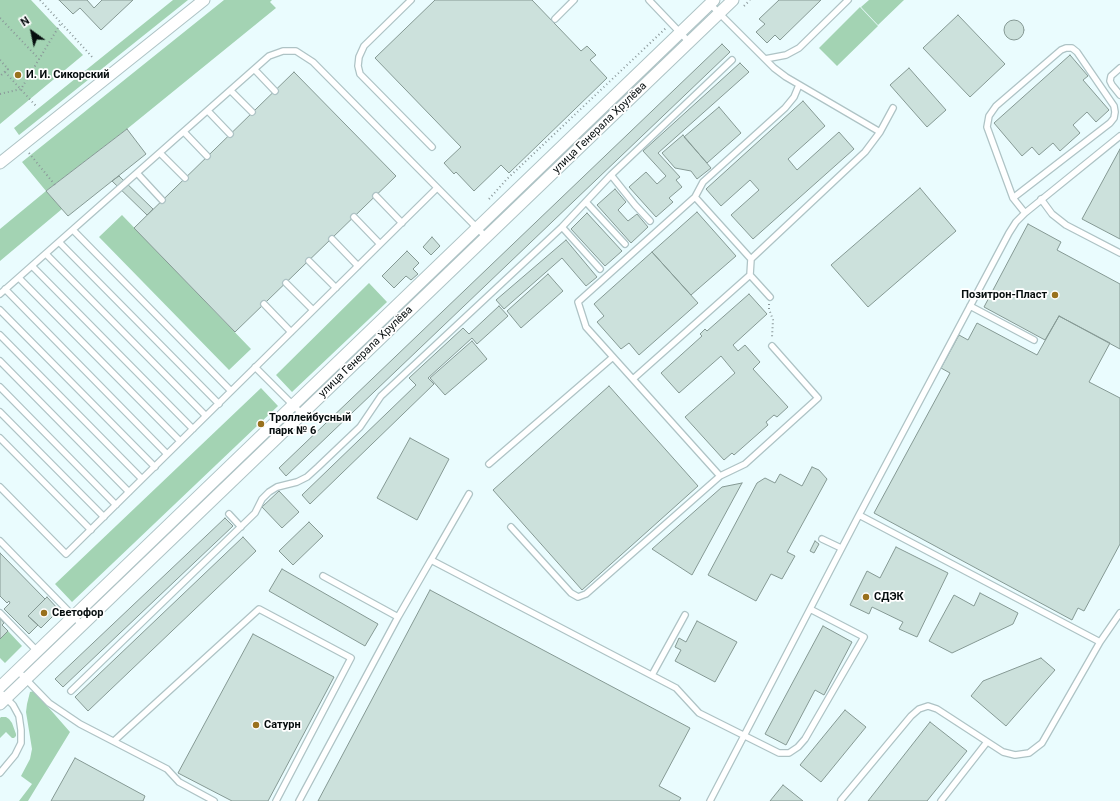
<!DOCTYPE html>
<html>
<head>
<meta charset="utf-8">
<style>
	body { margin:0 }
	#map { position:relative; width:1120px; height:801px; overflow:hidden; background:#eafcfe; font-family:Roboto,sans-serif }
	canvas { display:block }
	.north { position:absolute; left:12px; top:12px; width:40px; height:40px; -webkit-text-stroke:3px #fff; paint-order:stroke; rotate:327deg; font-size:11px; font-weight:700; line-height:16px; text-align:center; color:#060d0e }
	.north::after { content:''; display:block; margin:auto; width:14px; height:18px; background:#060d0e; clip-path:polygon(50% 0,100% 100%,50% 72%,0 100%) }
</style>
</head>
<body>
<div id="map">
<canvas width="1120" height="801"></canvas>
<div class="north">N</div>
</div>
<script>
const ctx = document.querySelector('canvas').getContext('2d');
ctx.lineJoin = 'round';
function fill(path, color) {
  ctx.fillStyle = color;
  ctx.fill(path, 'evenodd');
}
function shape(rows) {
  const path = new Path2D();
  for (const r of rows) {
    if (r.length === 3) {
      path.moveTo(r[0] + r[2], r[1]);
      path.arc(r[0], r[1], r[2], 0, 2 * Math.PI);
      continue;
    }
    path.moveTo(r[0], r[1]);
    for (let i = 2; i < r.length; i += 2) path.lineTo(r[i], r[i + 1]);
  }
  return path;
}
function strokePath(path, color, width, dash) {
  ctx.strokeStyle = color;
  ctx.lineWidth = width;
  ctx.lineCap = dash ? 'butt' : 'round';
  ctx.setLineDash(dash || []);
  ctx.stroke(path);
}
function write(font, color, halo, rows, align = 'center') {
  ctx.font = font + ' Roboto,sans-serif';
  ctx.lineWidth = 3.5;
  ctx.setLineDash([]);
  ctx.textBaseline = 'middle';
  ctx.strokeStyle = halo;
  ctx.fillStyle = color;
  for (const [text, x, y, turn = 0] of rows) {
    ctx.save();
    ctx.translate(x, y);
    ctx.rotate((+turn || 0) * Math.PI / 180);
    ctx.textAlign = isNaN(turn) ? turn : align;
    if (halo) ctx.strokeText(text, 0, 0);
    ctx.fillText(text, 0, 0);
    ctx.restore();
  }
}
fill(shape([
	[0,0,31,0,83,55,0,124],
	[173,0,188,0,19,135,14,128],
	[224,0,272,0,270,2,276,8,127,129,46,191,62,209,0,261,0,229,46,191,22,162],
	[869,0,904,0,878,25,861,7],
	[860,7,878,26,837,66,819,48],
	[122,215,251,349,229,370,99,237],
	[369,283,387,302,292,392,276,375],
	[261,388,278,406,72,602,55,584],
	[8,631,22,646,5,663,0,658,0,639],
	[34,691,70,732,28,801,19,801,32,784,21,776,30,759,32,749,26,712,27,704,30,692],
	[1,717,6,717,9,719,12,723,16,734,16,736,14,738,12,738,6,732,0,738,0,718]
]), '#a3d3b3');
const building = shape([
	[59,0,87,0,94,8,102,0,133,0,101,30,80,8,73,14,59,0],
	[435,0,532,0,581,51,587,46,596,55,590,60,607,78,509,173,501,165,474,191,456,172,454,174,444,163,461,147,375,58,435,0],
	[779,0,821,0,780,40,775,35,767,43,756,32,765,24,759,19,779,0],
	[958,15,1005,64,970,97,923,48,958,15],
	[1014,30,10],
	[722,44,730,52,286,476,279,468,722,44],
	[1070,55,1088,76,1083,80,1109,110,1096,122,1087,112,1073,125,1080,133,1060,151,1053,143,1039,155,1032,147,1022,156,994,123,1070,55],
	[740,63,749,72,658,153,680,177,676,180,682,187,669,198,673,202,656,217,629,187,646,172,657,184,666,176,643,151,740,63],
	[909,68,946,110,927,127,890,85,909,68],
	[294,72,396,176,235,332,134,228,294,72],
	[803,101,825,126,788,159,797,170,839,132,854,149,753,239,731,215,759,190,750,180,721,206,706,189,803,101],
	[719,107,741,133,707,163,684,137,719,107],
	[127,129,146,154,68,216,46,191,127,129],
	[683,135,711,168,697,179,691,171,675,168,662,153,683,135],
	[1120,149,1120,239,1082,219,1120,149],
	[119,176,153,209,147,215,112,181,119,176],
	[920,188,956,231,868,307,831,265,920,188],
	[615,189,626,202,618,210,628,221,637,214,648,227,631,243,597,205,615,189],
	[697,212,736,256,691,295,652,252,697,212],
	[587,213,622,251,605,266,571,229,587,213],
	[1028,224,1061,242,1057,250,1120,284,1120,349,1059,316,1045,340,984,307,1028,224],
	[432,237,440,246,431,255,423,247,432,237],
	[566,240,597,277,586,286,562,258,504,309,496,300,566,240],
	[407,251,419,263,413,269,418,274,411,280,406,276,394,288,382,276,407,251],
	[652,252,698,303,639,355,629,343,621,349,597,322,604,316,594,304,652,252],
	[548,274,563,291,521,328,507,311,548,274],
	[749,294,767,314,733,345,738,351,745,345,760,362,753,369,788,407,777,417,774,415,766,422,768,425,734,455,732,453,724,460,685,417,735,373,721,356,679,393,661,373,702,336,700,334,705,329,707,331,749,294],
	[499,306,508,316,477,344,472,338,428,378,434,384,310,504,302,495,416,385,409,378,463,328,469,334,499,306],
	[1059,316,1110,343,1089,382,1120,398,1120,544,1084,611,1078,608,1072,620,874,513,950,373,941,368,959,335,968,340,977,323,1037,355,1059,316],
	[472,341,487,359,445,395,430,378,472,341],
	[609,386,698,486,582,590,493,490,609,386],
	[410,438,449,459,417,520,377,498,410,438],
	[812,467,819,470,827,479,787,552,795,556,782,579,771,574,756,601,708,575,757,483,765,478,775,483,780,474,802,486,812,467],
	[742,483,692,575,652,549,722,487,742,483],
	[279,491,299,512,282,528,262,507,279,491],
	[225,518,233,526,63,687,55,679,225,518],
	[309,522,323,536,293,565,279,551,309,522],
	[243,537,256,551,88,711,75,697,243,537],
	[815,541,819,544,814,553,810,551,815,541],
	[896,547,948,573,917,637,899,629,903,622,872,607,869,614,850,605,867,571,880,578,896,547],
	[0,553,45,599,28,616,38,625,29,634,4,609,10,603,9,601,7,603,0,596,0,553],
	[282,569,378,624,365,646,269,591,282,569],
	[430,590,690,728,659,786,681,798,679,801,318,801,430,590],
	[980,593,1018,613,1013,624,952,653,929,641,954,595,974,606,980,593],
	[47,597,59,610,41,628,28,616,47,597],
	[0,618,4,623,2,625,8,631,0,639,0,618],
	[697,621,737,642,715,682,675,661,681,650,675,647,679,638,686,642,697,621],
	[823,626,852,642,824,695,815,690,786,745,765,734,823,626],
	[253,634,334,677,268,801,232,801,178,773,253,634],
	[1041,658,1055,670,1006,726,971,696,983,681,1041,658],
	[845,710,866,727,821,782,800,765,845,710],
	[930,722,967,751,927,801,868,801,930,722],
	[75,758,145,796,143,801,51,801,75,758],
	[783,785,803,801,770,801,783,785]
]);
fill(building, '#cce1dc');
strokePath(building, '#859994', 1);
const service = shape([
	[411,0,364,46,359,57,358,66,360,74,432,147],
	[649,0,689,42],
	[710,4,765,59,786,55,799,48,848,0],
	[555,19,574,0],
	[765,59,774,68,786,77,880,132],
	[1120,68,1111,76,1110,81,1112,85,1120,95],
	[255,70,275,91],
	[231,91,252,112],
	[208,111,230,134],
	[184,132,207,156],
	[160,153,185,178],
	[137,173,162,200],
	[611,175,635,205,650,221],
	[376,196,402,223],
	[695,197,751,259],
	[1013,198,1110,123,1114,118,1115,112,1114,106,1077,52,1072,48,1066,48,1061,50,996,106,989,116,987,127,1013,198,1025,213],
	[1041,199,1052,214,1066,225,1120,253],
	[586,202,625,244],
	[354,217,380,244],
	[562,227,600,269],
	[73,230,231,391],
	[332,239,358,266],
	[59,242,219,404],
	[46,254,206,416],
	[309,261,336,288],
	[32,266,193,429],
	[750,275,770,297],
	[19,278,180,441],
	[286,283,313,310],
	[5,289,167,454],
	[0,294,269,56,283,51,296,51,313,62,486,237],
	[264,304,291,332],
	[970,306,1034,340],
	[0,310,155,467],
	[0,335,142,479],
	[0,361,129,492],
	[255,367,302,414],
	[633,379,750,275,751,259,865,152,880,132,893,108],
	[0,387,116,505],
	[0,412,104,517],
	[0,438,91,530],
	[489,464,613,357],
	[720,476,745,464,818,398,772,346],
	[0,487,66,554,437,188],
	[469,494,431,560,676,688,699,713,779,753,789,753,798,747,805,739,864,637,810,609],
	[229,514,241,527],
	[859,515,1100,642],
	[511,527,571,593,578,597,586,594,720,476,586,327,578,302,695,197,703,182,785,108,794,97,799,85],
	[822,539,841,548],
	[0,541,82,625],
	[0,613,38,652],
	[398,617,431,560],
	[17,670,49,703,80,724,167,769,179,782,214,801],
	[652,675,685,615],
	[71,691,255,513,262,499,269,492,277,487,297,482,307,477,318,467,360,427,381,396,562,227,611,175,732,60],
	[0,692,13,705,19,716,21,730,21,743,15,755,0,773],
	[114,741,259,609,351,658,276,801],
	[841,800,911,716,919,709,928,706,937,709,1003,752,1015,755,1029,753,1042,743,1100,642,1120,613],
	[299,801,398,617,323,576],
	[710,801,859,515,1009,233,1016,222,1025,213,1120,136],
	[941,801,987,742]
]);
const minor = shape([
	[0,163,204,0],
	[0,687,714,0],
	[0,704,733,0]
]);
strokePath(service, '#aec3c5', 8);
strokePath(minor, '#aec3c5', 13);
strokePath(shape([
	[40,0,94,59],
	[744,6,750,0],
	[0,18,39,59],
	[0,60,8,69,0,76],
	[5,72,36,106],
	[0,94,21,89,61,23],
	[29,153,55,185],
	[489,199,507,179,666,28],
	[769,304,769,309,773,320,772,337]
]), '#8a9799', 2, [1, 3]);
strokePath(service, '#fff', 5.5);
strokePath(minor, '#fff', 11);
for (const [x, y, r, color] of [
	[18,75,4,"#99711d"],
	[1055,295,4,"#99711d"],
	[261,424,4,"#99711d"],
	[866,597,4,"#99711d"],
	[44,613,4,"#99711d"],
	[256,725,4,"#99711d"]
]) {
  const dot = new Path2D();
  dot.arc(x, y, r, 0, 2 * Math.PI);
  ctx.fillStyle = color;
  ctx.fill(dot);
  strokePath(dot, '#fff', 1.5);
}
write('bold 11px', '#060d0e', '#fff', [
	["И. И. Сикорский",26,75],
	["Позитрон-Пласт",1047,295,"right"],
	["Троллейбусный",269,418],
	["парк № 6",269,431],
	["СДЭК",874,597],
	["Светофор",52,613],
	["Сатурн",264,725]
], 'left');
write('11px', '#060d0e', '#fff', [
	["улица Генерала Хрулёва",600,128,-44],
	["улица Генерала Хрулёва",366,352,-44]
]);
</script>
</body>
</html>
